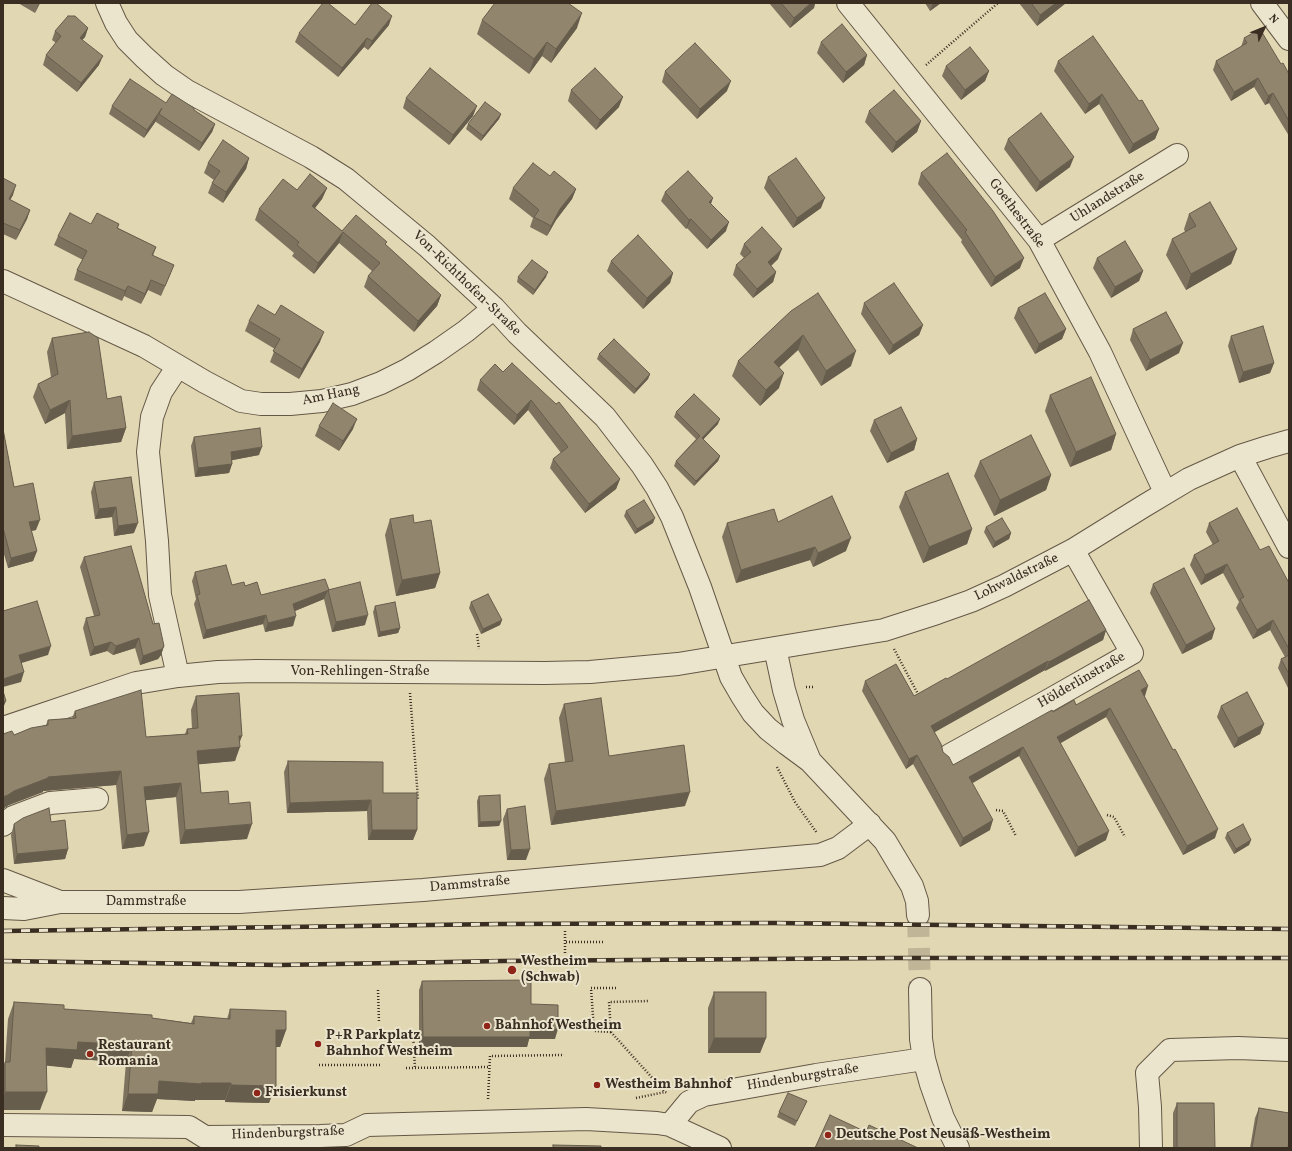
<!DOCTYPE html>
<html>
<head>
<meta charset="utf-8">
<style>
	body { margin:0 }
	#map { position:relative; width:1292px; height:1151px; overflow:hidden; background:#e1d7b3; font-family:Vollkorn,serif }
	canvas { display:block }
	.frame { position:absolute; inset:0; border:4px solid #3a2d22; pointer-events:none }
	.north { position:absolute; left:1244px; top:8px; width:40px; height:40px; -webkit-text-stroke:3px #ece5ce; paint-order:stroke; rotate:47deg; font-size:11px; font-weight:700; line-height:16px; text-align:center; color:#3a2d22 }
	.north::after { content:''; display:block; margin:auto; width:14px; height:18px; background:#3a2d22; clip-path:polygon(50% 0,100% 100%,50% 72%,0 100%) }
</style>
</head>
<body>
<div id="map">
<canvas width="1292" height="1151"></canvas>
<div class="frame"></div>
<div class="north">N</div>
</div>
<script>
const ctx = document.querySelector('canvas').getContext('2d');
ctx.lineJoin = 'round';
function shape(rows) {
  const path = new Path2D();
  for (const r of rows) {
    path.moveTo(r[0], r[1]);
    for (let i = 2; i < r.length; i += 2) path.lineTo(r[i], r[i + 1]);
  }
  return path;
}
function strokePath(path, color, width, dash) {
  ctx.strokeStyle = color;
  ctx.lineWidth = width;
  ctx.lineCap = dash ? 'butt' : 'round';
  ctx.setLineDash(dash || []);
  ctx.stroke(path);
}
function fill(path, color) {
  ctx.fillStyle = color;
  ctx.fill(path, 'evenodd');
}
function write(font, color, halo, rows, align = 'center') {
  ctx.font = font + ' Vollkorn,serif';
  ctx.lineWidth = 4;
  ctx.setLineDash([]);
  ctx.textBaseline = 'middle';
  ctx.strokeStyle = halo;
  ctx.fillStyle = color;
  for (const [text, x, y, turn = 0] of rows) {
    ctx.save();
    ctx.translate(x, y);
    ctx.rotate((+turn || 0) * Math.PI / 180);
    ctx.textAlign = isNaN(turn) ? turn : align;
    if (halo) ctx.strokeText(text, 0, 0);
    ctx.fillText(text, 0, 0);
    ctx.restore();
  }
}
strokePath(shape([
	[918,915,920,989]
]), '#c0b596', 22, [22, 11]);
const minor = shape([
	[107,3,116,23,127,40,144,57,164,75,187,91,311,157,346,179,427,246,494,308,517,333,605,417,642,465,657,488,672,517,700,587,731,677,742,696,753,713,768,729,787,744,810,761,885,841,912,886,917,901,918,915],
	[848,3,1039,240,1100,352,1165,492],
	[1262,3,1289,39],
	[1039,240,1177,155],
	[3,281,144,346,205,382,241,401,261,404,290,404,322,401,352,394,381,383,407,370,436,352,466,331,494,308],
	[178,366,161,392,152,417,148,452,157,541,160,595,178,676],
	[1240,456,1289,547],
	[775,648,784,690,793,720,810,761],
	[3,728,136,683,178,676,218,672,257,671,545,673,590,672,678,664,884,630,937,613,971,601,1004,586,1073,550,1144,506,1189,479,1240,456,1268,447,1289,441],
	[950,755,1046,702,1132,653,1073,550],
	[3,825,13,817,50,803,97,799],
	[3,880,60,902],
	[3,908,24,909,60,902,239,902,423,890,820,855,838,848,870,824],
	[920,989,921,1039,924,1059,931,1084,943,1118,958,1148],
	[3,1125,189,1127,205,1137,320,1136,346,1135,367,1125,586,1119,657,1123,670,1125,720,1148],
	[670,1125,689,1102,704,1095,816,1075,924,1059],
	[1151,1148,1150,1107,1147,1073,1170,1050,1238,1048,1289,1050]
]);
strokePath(minor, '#645846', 24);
strokePath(shape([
	[926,65,998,3],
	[477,634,479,649],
	[894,649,919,696],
	[806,687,813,687],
	[410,693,418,799],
	[777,767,795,802,817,833],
	[996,810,1003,811,1016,836],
	[1107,815,1114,817,1125,837],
	[566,942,604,942],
	[565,953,565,930],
	[616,988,591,988,594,1031,611,1032,609,1002,649,1001],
	[378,990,379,1023],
	[611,1032,664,1091],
	[379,1036,413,1034,415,1068],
	[319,1065,380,1065],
	[406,1068,490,1067],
	[636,1098,665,1092,668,1093],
	[488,1099,490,1056,564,1055]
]), '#3a2d22', 2.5, [1, 2]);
strokePath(minor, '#ece5ce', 22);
const rail = shape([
	[3,931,500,924,774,923,1289,929],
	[3,961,280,965,503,961,895,958,1289,958]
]);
strokePath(rail, '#3a2d22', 4.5);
strokePath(rail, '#ece5ce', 3, [9]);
fill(shape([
	[18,3,40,3,35,13],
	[769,3,815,3,814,8,790,28],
	[925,3,941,3,930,11],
	[1019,3,1066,3,1037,26],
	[482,20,577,28,551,63,542,56,529,74,477,34],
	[355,25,389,25,368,50,364,47,338,77,295,42,299,33],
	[88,28,85,37,82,40,99,65,77,92,43,65,46,55,56,43,52,40,55,31],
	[1244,38,1281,64,1289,74,1289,136,1269,103,1265,105,1254,87,1231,101,1213,70,1216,61,1241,47],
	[821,42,867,55,864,65,843,83,817,53],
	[1058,61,1159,129,1155,139,1129,154,1099,104,1085,114,1054,71],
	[946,66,989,71,985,81,961,100,942,76],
	[665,71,727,91,697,119,662,82],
	[571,90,619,107,596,130,568,101],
	[406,98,473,116,449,145,403,108],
	[166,103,194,110,215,124,212,132,199,151,156,122,156,121,144,138,109,114,112,106],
	[869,111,921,121,917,132,892,153,865,122],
	[501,114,499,119,481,141,466,129,468,124],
	[1008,139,1070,167,1036,192,1004,149],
	[249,158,246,169,223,203,208,193,212,183,214,180,204,173,208,163],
	[921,173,1020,268,991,287,961,242,962,240,918,184],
	[550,176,576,189,572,199,556,220,547,236,530,227,533,218,509,199,513,188],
	[768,177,821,208,793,228,764,188],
	[3,178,13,195,10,200,30,210,27,219,16,240,3,234],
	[327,188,322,199,315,208,342,231,386,245,441,295,437,306,414,332,364,287,368,276,372,271,339,243,314,274,292,256,294,253,255,220,259,209,297,190],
	[665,192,711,204,726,231,707,249,687,228,686,229,661,201],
	[1189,214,1237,249,1231,264,1186,290,1166,255,1172,239,1185,232,1184,229],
	[91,224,119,224,118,228,156,247,153,256,174,265,161,296,148,290,141,304,124,296,122,301,74,280,77,270,83,260,54,245,58,236],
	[744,244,778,259,771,266,776,272,773,282,753,298,733,275,736,265,744,258,740,254],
	[1097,258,1143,271,1139,281,1111,298,1093,268],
	[611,261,673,273,670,283,643,309,607,271],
	[518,277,546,277,533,295,517,282],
	[864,303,923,325,919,335,889,355,861,314],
	[1018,308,1066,329,1062,339,1035,354,1014,318],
	[791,311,851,366,821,386,798,350,779,367,779,388,760,406,732,376,738,361],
	[249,321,320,342,299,379,270,362,275,349,245,331],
	[1133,329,1179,353,1146,371,1130,340],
	[1231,336,1274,363,1270,373,1239,383,1228,346],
	[52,338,107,399,126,428,121,442,67,449,65,413,45,424,33,397,38,384,51,377,47,352],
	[599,354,650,374,648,379,634,394,597,359],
	[503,372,620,479,616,489,585,513,550,468,553,459,561,453,528,410,514,425,477,390,480,380],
	[1050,395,1116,434,1111,450,1070,467,1045,411],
	[676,412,718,424,703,439,720,456,718,461,694,486,674,466,676,461,696,439,674,417],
	[874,420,917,439,914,450,887,463,870,431],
	[319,426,353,429,339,451,315,436],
	[3,429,14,487,36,530,31,531,37,551,33,561,8,568,3,551],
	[194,437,259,455,232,460,232,464,229,473,195,477,191,446],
	[980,461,1051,475,1046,490,994,516,974,476],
	[131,477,134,533,114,536,112,517,95,519,91,492,94,482],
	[905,492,972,529,967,544,923,563,899,507],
	[626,511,653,523,635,534,624,516],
	[390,519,414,523,440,573,435,588,396,596,385,535],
	[778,522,846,551,813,567,810,560,736,583,722,537,727,523],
	[1209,523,1260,550,1289,583,1289,690,1278,668,1281,659,1285,657,1270,630,1253,639,1236,608,1239,602,1223,573,1201,585,1190,565,1194,555,1213,545,1206,532],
	[986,527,1011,533,1009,539,993,548,984,532],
	[84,557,153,624,164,646,161,655,158,659,140,665,135,648,113,655,107,651,90,656,83,628,86,618,94,616,80,567],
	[195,572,232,585,245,586,261,595,328,589,365,625,332,632,324,599,295,611,293,626,265,632,263,624,203,639,194,604,196,599,192,581],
	[1153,584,1212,639,1182,654,1150,593],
	[471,602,502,620,500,625,481,634,469,608],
	[375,606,400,628,398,633,378,637,373,612],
	[1106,630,1103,640,1045,671,1045,670,934,732,943,752,953,765,1053,712,1076,705,1145,696,1144,696,1215,838,1183,855,1106,717,1060,743,1106,840,1075,857,1019,756,972,783,990,830,960,847,913,764,906,769,862,691,865,681,914,696,947,679],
	[196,696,239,742,235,761,199,764,201,793,229,804,247,839,180,844,176,797,146,800,144,846,122,849,116,785,43,791,43,792,9,805,14,735,46,725,48,720,72,718,75,711,146,737,185,734,187,729,192,729,191,710],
	[564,704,609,756,685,806,551,825,544,779,549,764,565,762,559,718],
	[1221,706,1264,724,1260,734,1234,748,1217,717],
	[288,761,383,793,417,830,413,840,368,840,367,811,287,813,284,772],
	[479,796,501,821,499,826,478,827,477,801],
	[507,809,526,860,507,860,503,819],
	[51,822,68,849,65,859,14,864,11,835,14,824],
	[1227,833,1251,840,1249,845,1234,854,1225,838],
	[422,981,531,1004,555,1039,529,1039,527,1047,419,1047,419,990],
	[714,992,766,1038,760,1053,708,1053,708,1008],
	[14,1002,64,1009,152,1018,191,1023,194,1016,227,1019,230,1009,286,1030,280,1047,276,1047,269,1103,225,1102,225,1100,195,1100,195,1101,157,1099,152,1112,122,1111,126,1062,74,1059,71,1068,46,1065,40,1110,3,1110,3,1067,5,1062,8,1019],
	[807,1101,795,1126,777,1117,779,1112],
	[1177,1103,1215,1148,1173,1148,1173,1113],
	[1259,1108,1288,1148,1250,1148,1255,1118]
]), '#7d725e');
fill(shape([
	[39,3,40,3,35,13],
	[811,3,815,3,814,8,790,28,794,18],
	[933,3,941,3,930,11],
	[1056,3,1066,3,1037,26,1040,15],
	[582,13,577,28,551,63,556,49],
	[392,16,389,25,368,50,372,41],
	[88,28,85,37,76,47,80,38],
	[367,38,364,47,338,77,342,68],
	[547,42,542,56,529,74,534,59],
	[867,55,864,65,843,83,846,72],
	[103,56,99,65,77,92,81,83],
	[989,71,985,81,961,100,965,90],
	[1258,78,1254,87,1231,101,1234,92],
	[731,81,727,91,697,119,700,109],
	[1273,93,1269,103,1265,105,1268,96],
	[1102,94,1099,104,1085,114,1089,104],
	[623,97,619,107,596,130,600,120],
	[477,106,473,116,449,145,453,135],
	[159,114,156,121,144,138,147,130],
	[501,114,499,119,481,141,483,136],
	[921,121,917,132,892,153,896,142],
	[215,124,212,132,199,151,202,143],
	[1159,129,1155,139,1129,154,1133,144],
	[1074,157,1070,167,1036,192,1040,182],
	[249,158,246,169,223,203,226,192],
	[16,185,13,195,5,208,9,199],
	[327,188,322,199,308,217,312,206],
	[576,189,572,199,556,220,547,236,551,226,560,209],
	[713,198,710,207,709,202],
	[825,198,821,208,793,228,797,218],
	[30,210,27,219,16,240,20,230],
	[691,219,687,228,686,229,689,220],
	[729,222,726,231,707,249,711,240],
	[343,232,339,243,314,274,318,263],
	[782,249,778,259,764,272,768,262],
	[1237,249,1231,264,1186,290,1191,274],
	[1024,258,1020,268,991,287,995,277],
	[174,265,170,275,161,296,165,286],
	[1143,271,1139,281,1111,298,1115,287],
	[548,272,546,277,533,295,535,290],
	[776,272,773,282,753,298,757,289],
	[673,273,670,283,643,309,647,298],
	[151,280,148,290,141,304,145,294],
	[128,286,122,301,125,291],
	[441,295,437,306,414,332,418,321],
	[923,325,919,335,889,355,893,345],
	[1066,329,1062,339,1035,354,1039,344],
	[324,332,320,342,299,379,302,369],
	[803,335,798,350,769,377,774,362],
	[1183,343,1179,353,1146,371,1150,360],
	[856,351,851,366,821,386,826,371],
	[1274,363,1270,373,1239,383,1243,372],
	[784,373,779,388,760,406,766,390],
	[650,374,648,379,634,394,636,389],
	[70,400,65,413,45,424,50,410],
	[531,400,528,410,514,425,517,415],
	[357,419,353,429,339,451,343,441],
	[720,419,718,424,700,443,702,438],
	[126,428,121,442,67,449,72,436],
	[1116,434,1111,450,1070,467,1076,452],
	[917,439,914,450,887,463,891,453],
	[262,447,259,455,228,461,231,452],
	[720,456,718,461,694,486,696,481],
	[232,464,229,473,195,477,198,468],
	[1051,475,1046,490,994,516,1000,500],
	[620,479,616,489,585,513,589,504],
	[116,507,112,517,95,519,99,509],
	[655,518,653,523,635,534,637,529],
	[40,520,36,530,25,532,29,522],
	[138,523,134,533,114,536,118,526],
	[972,529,967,544,923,563,929,547],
	[1011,533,1009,539,993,548,995,542],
	[851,538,846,551,813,567,818,553],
	[815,547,810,560,736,583,741,570],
	[37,551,33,561,8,568,11,558],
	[1227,564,1223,573,1201,585,1205,575],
	[440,573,435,588,396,596,402,580],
	[328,590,324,599,290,613,293,604],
	[266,615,263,624,203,639,206,630],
	[368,615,365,625,332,632,336,622],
	[296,616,293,626,265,632,268,623],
	[502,620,500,625,481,634,483,629],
	[1273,620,1270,630,1253,639,1257,630],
	[400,628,398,633,378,637,380,632],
	[1215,629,1212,639,1182,654,1186,645],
	[1106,630,1103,640,1045,671,1049,662],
	[139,638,135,648,113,655,116,646],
	[111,642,107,651,90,656,94,647],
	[51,646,48,655,15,665,19,655],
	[164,646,161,655,158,659,140,665,143,656],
	[1048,661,1045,670,928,736,931,726],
	[24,672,21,682,3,687,3,679],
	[1148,686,1145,696,1138,700,1141,690],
	[6,701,3,708,3,702],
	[1110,708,1106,717,1054,747,1057,737],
	[1264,724,1260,734,1234,748,1238,738],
	[239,736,242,736,238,747,240,747,235,761,192,765,197,751],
	[1023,747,1019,756,966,787,969,777],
	[917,755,913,764,906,769,909,759],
	[121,771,116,785,43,791,43,792,9,805,3,809,3,797,14,791,48,777],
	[181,783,176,797,139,801,144,787],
	[690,792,685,806,551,825,556,811],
	[371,800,367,811,287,813,290,803],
	[993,820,990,830,960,847,963,838],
	[501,821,499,826,478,827,480,822],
	[252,824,247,839,180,844,185,830],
	[1218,829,1215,838,1183,855,1187,846],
	[372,830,417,830,413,840,368,840],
	[1109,831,1106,840,1075,857,1078,847],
	[149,832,144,846,122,849,127,835],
	[1251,840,1249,845,1234,854,1236,849],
	[68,849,65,859,14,864,17,854],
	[530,849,526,860,507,860,511,850],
	[530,1029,558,1029,555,1039,529,1039,527,1047,419,1047,423,1037],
	[276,1030,286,1030,280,1047,270,1047],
	[714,1038,766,1038,760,1053,708,1053],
	[78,1042,132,1045,126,1062,74,1059,71,1068,40,1065,46,1048],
	[159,1081,201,1083,231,1083,225,1100,195,1100,195,1101,157,1099,152,1112,122,1111,128,1094],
	[231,1085,276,1086,269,1103,225,1102],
	[5,1092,47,1092,40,1110,3,1110,3,1098]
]), '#665d4c');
const building = shape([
	[323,3,328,3,355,25,372,3,376,3,392,16,372,41,367,38,342,68,299,33,323,3],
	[495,3,568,3,582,13,556,49,547,42,534,59,482,20,495,3],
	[781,3,811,3,794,18,781,3],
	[1031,3,1056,3,1040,15,1031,3],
	[68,16,75,16,88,28,80,38,103,56,81,83,46,55,61,36,55,31,68,16],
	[842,24,867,55,846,72,821,42,842,24],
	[1260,29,1281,64,1283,63,1289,74,1289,121,1273,93,1268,96,1258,78,1234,92,1216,61,1247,43,1244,38,1260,29],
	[1093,36,1139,101,1142,100,1159,129,1133,144,1102,94,1089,104,1058,61,1093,36],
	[695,43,731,81,700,109,665,71,695,43],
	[970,47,989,71,965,90,946,66,970,47],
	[430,68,477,106,453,135,406,98,430,68],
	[595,68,623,97,600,120,571,90,595,68],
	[130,79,166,103,172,94,194,108,194,110,215,124,202,143,159,114,162,108,147,130,112,106,130,79],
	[894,90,921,121,896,142,869,111,894,90],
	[485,102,501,114,483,136,468,124,485,102],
	[1041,113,1074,157,1040,182,1008,139,1041,113],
	[223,140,249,158,226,192,212,183,220,171,208,163,223,140],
	[947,153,993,211,1024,258,995,277,965,232,967,230,921,173,947,153],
	[796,158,825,198,797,218,768,177,796,158],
	[533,163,550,176,554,171,576,189,560,209,551,226,534,217,539,210,513,188,533,163],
	[688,171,713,198,709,202,729,222,711,240,691,219,689,220,665,192,688,171],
	[310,174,327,188,312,206,342,231,356,215,387,242,385,244,441,295,418,321,368,276,380,263,343,232,318,263,297,245,299,242,259,209,283,179,297,190,310,174],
	[3,178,16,185,9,199,30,210,20,230,3,223,3,178],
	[1210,202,1237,249,1191,274,1172,239,1196,226,1189,214,1210,202],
	[70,213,91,224,97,213,119,224,117,228,156,247,152,255,174,265,165,286,151,280,145,294,128,286,125,291,77,270,87,251,58,236,70,213],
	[762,227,782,249,768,262,776,272,757,289,736,265,751,252,744,244,762,227],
	[638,235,673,273,647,298,611,261,638,235],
	[1125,241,1143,271,1115,287,1097,258,1125,241],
	[532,260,548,272,535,290,518,277,532,260],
	[894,283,923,325,893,345,864,303,894,283],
	[818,293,856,351,826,371,803,335,774,362,784,373,766,390,738,361,791,311,818,293],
	[1045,293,1066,329,1039,344,1018,308,1045,293],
	[258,305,275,315,281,305,324,332,302,369,273,351,280,339,249,321,258,305],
	[1166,312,1183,343,1150,360,1133,329,1166,312],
	[1263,326,1274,363,1243,372,1231,336,1263,326],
	[89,332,98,338,107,399,121,396,126,428,72,436,70,400,50,410,38,384,58,374,52,338,89,332],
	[614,339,650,374,636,389,599,354,614,339],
	[512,363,556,404,559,402,620,479,589,504,553,459,568,447,531,400,517,415,480,380,495,364,503,372,512,363],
	[1091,377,1116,434,1076,452,1050,395,1091,377],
	[694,394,720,419,702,438,720,456,696,481,676,461,700,436,676,412,694,394],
	[333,403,357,419,343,441,319,426,333,403],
	[901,407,917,439,891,453,874,420,901,407],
	[260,428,262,447,231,452,232,464,198,468,194,437,260,428],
	[3,429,14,487,33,483,40,520,29,522,37,551,11,558,3,528,3,429],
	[1031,435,1051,475,1000,500,980,461,1031,435],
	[948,473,972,529,929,547,905,492,948,473],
	[131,477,138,523,118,526,116,507,99,509,94,482,131,477],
	[832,496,851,538,818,553,815,547,741,570,727,523,774,509,778,522,832,496],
	[644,500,655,518,637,529,626,511,644,500],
	[1237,508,1260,550,1269,546,1289,583,1289,649,1273,620,1257,630,1240,599,1244,597,1227,564,1205,575,1194,555,1219,541,1209,523,1237,508],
	[413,515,414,523,431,520,440,573,402,580,390,519,413,515],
	[1002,518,1011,533,995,542,986,527,1002,518],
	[131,546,153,624,159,623,164,646,162,649,143,656,139,638,116,646,111,642,94,647,86,618,100,615,84,557,131,546],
	[226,565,232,585,244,582,245,586,257,582,261,595,325,579,329,590,293,604,296,616,268,623,266,615,206,630,197,595,200,594,195,572,226,565],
	[1184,568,1215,629,1186,645,1153,584,1184,568],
	[360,582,368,615,336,622,328,590,360,582],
	[488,594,502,620,483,629,471,602,488,594],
	[1089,600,1106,630,1049,662,1048,661,931,726,941,744,943,752,949,757,953,765,1052,710,1053,712,1074,700,1076,705,1139,670,1148,686,1141,690,1173,750,1175,749,1218,829,1187,846,1110,708,1057,737,1109,831,1078,847,1023,747,969,777,993,820,963,838,917,755,909,759,865,681,896,664,914,696,946,678,947,679,1089,600],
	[37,601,51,646,19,655,24,672,3,679,3,611,37,601],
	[395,602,400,628,380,632,375,606,395,602],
	[1289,655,1289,674,1281,659,1289,655],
	[141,690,146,737,188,734,187,729,198,728,196,696,239,693,242,736,239,736,240,747,197,751,201,793,228,791,229,804,250,802,252,824,185,830,181,783,144,787,149,832,127,835,121,771,48,777,48,778,14,791,8,795,3,797,3,734,12,731,14,735,31,728,48,725,48,720,76,718,75,711,141,690],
	[3,691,6,701,3,702,3,691],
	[1247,692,1264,724,1238,738,1221,706,1247,692],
	[601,698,609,756,684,745,690,792,556,811,549,764,573,761,564,704,601,698],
	[288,761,383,762,383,793,417,793,417,830,372,830,371,800,290,803,288,761],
	[500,795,501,821,480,822,479,796,500,795],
	[525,806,530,849,511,850,507,809,525,806],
	[49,808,51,822,65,820,68,849,17,854,14,824,23,818,49,808],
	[1243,824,1251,840,1236,849,1227,833,1243,824],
	[531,980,531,1004,558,1005,558,1029,530,1029,530,1037,423,1037,422,981,531,980],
	[714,992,766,992,766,1038,714,1038,714,992],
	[14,1002,64,1005,64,1009,152,1015,152,1018,194,1024,194,1016,230,1019,230,1009,286,1011,286,1030,276,1030,276,1086,231,1085,231,1083,201,1083,201,1084,159,1081,158,1094,128,1094,132,1045,78,1042,77,1050,46,1048,47,1092,5,1092,5,1062,10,1062,14,1002],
	[788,1093,807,1101,797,1121,779,1112,788,1093],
	[1177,1103,1214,1103,1215,1148,1177,1148,1177,1103],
	[1259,1108,1289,1113,1289,1140,1288,1148,1252,1148,1259,1108],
	[830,1115,866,1132,869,1125,918,1148,815,1148,830,1115],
	[16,1145,39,1146,39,1148,16,1148,16,1145],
	[553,1145,601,1146,601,1148,553,1148,553,1145]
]);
fill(building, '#91856d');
strokePath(building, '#665d4c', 1);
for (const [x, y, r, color] of [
	[512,970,5,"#8f2418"],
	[487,1026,4,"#8f2418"],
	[318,1044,4,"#8f2418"],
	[90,1054,4,"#8f2418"],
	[597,1085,4,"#8f2418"],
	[257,1093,4,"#8f2418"],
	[828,1135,4,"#8f2418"]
]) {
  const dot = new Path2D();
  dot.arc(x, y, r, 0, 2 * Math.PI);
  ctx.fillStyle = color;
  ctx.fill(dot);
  strokePath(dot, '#ece5ce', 1.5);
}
write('14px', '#3a2d22', '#ece5ce', [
	["Uhlandstraße",1108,198,-32],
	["Goethestraße",1016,214,53],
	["Von-Richthofen-Straße",466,284,44],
	["Am Hang",331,396,-12],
	["Lohwaldstraße",1017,578,-26],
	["Von-Rehlingen-Straße",360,672],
	["Hölderlinstraße",1082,681,-30],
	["Dammstraße",470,885,-5],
	["Dammstraße",146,902],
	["Hindenburgstraße",803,1078,-9],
	["Hindenburgstraße",288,1134,-2]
]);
write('bold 14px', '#3a2d22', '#ece5ce', [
	["Westheim",521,962],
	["(Schwab)",521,978],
	["Bahnhof Westheim",495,1026],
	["P+R Parkplatz",326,1036],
	["Bahnhof Westheim",326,1052],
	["Restaurant",98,1046],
	["Romania",98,1062],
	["Westheim Bahnhof",605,1085],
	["Frisierkunst",265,1093],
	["Deutsche Post Neusäß-Westheim",836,1135]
], 'left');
</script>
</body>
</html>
